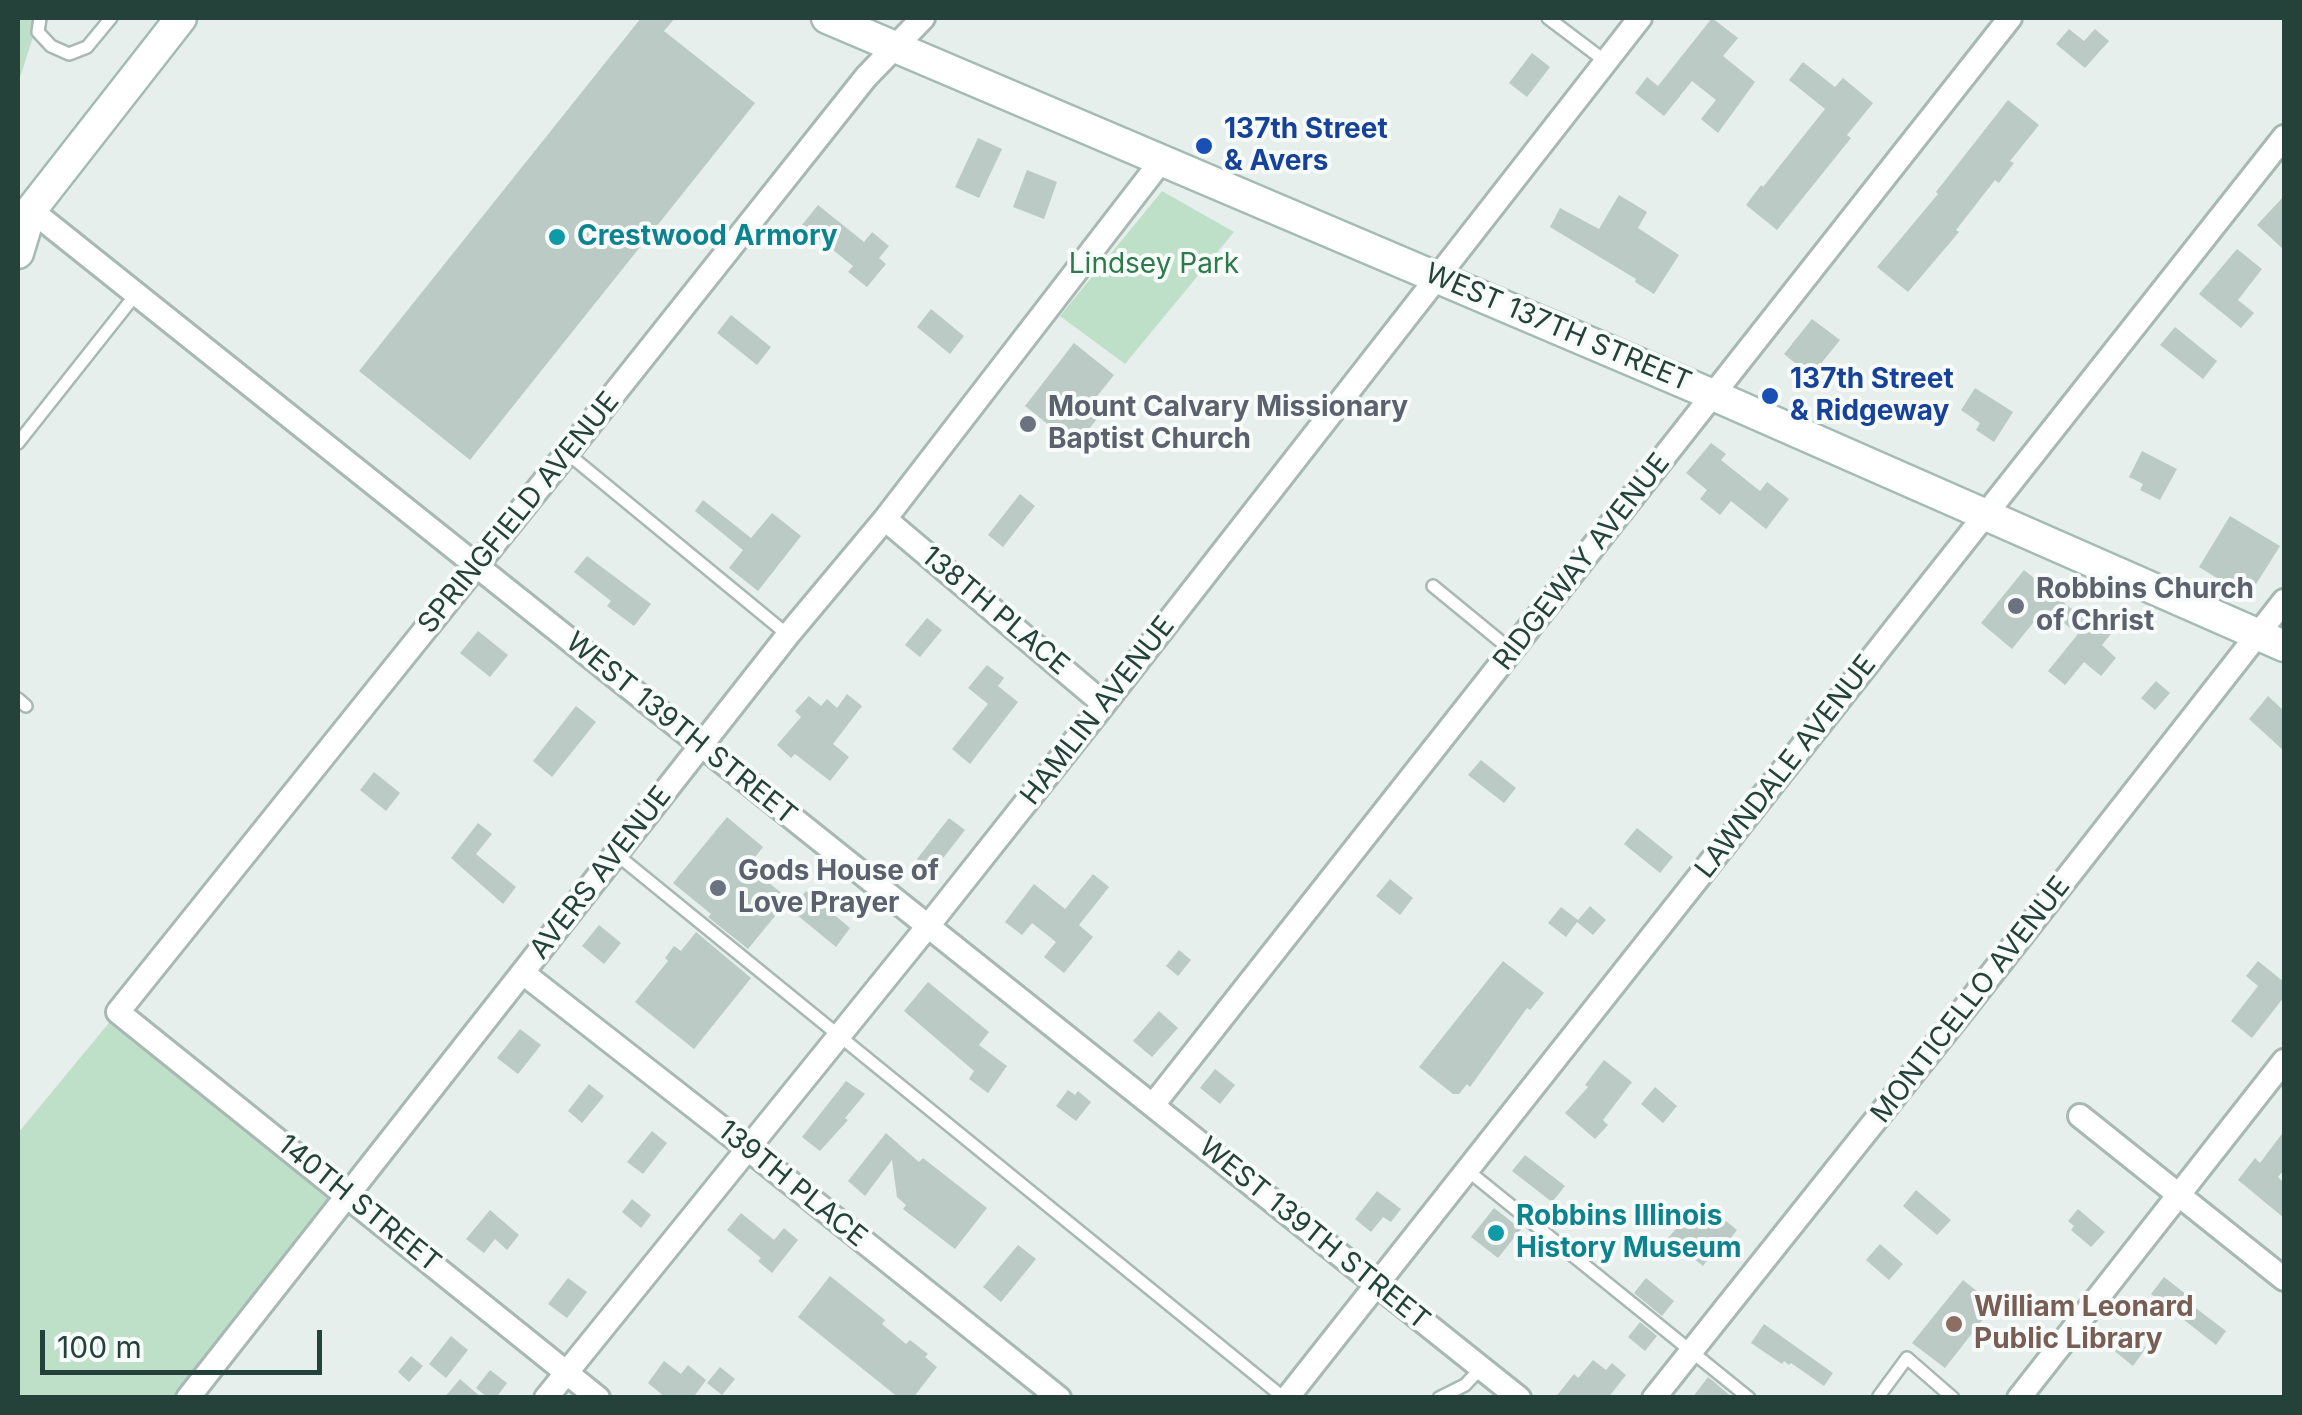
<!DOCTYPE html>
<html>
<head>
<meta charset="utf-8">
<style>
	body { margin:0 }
	#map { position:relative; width:2302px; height:1415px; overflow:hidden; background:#e6efeb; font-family:Inter,sans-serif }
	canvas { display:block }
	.frame { position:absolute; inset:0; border:20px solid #24423a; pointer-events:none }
	.scale { position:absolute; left:40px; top:1330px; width:282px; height:45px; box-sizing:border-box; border:5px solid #24423a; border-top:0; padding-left:12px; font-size:30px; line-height:35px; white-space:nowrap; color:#24423a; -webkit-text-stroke:8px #f7fbf9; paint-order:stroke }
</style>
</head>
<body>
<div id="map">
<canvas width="2302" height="1415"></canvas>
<div class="frame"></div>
<div class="scale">100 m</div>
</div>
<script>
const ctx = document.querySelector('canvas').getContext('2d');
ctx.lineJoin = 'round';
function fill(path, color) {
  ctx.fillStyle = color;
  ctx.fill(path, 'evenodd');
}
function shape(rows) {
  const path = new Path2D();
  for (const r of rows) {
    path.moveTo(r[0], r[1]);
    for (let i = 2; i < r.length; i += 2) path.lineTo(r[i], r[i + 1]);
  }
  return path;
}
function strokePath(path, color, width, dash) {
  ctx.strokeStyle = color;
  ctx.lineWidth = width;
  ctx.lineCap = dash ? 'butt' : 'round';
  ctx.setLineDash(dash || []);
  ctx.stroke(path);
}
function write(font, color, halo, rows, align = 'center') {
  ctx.font = font + ' Inter,sans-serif';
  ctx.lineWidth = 8;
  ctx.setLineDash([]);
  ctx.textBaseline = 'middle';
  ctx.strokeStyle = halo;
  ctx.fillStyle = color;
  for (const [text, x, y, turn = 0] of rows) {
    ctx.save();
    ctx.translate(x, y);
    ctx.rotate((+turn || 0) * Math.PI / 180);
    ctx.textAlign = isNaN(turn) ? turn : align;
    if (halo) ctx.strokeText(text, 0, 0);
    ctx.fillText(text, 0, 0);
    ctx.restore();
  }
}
fill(shape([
	[18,18,39,18,18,84],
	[1162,191,1234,232,1125,364,1060,316],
	[118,1012,348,1195,188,1397,18,1398,18,1133]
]), '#bfe0c8');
fill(shape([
	[641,18,675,18,664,31,755,103,470,460,359,371],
	[1712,18,1738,38,1723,56,1755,82,1718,133,1701,119,1716,100,1692,81,1664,116,1635,93,1647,77,1658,86],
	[2069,29,2084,41,2095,29,2109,41,2085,68,2056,44],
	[1532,53,1550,67,1527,97,1509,83],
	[1803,62,1835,87,1843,78,1873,103,1847,135,1851,138,1777,230,1746,205,1761,185,1763,187,1825,109,1789,80],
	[2008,100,2039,125,2010,161,2014,163,1999,183,1995,180,1956,230,1959,232,1908,292,1877,267,1938,194,1936,192],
	[978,138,1002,149,979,198,955,187],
	[1027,170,1057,182,1044,219,1013,207],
	[1619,195,1647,212,1638,228,1679,255,1654,294,1635,282,1636,279,1550,227,1560,208,1599,229],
	[2284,196,2284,250,2257,225],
	[818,205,864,242,872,232,889,246,879,258,886,264,867,287,848,272,853,266,802,225],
	[2237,249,2262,269,2238,300,2254,313,2241,328,2199,294],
	[931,309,964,336,950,354,917,327],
	[731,315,771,347,757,365,717,333],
	[1812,319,1840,340,1811,376,1784,354],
	[2175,327,2217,361,2203,379,2160,345],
	[1074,343,1114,375,1090,405,1101,414,1075,446,1025,406],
	[1975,388,2013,412,1994,442,1976,430,1980,423,1961,410],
	[1711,443,1726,454,1721,460,1760,491,1767,482,1789,499,1766,529,1731,501,1720,515,1700,499,1707,490,1686,473],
	[2142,451,2177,469,2160,500,2140,490,2143,484,2129,477],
	[1020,494,1035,506,1003,547,988,535],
	[703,500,751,538,772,513,801,536,758,591,729,568,743,550,695,511],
	[2230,516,2280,546,2248,597,2199,567],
	[587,556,651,604,634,626,607,606,611,601,574,572],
	[2024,570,2078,614,2082,610,2111,634,2102,645,2116,658,2101,676,2084,662,2065,685,2048,671,2078,634,2055,616,2052,620,2042,612,2012,649,1981,623],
	[927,618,942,630,920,657,905,645],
	[478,631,508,655,490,677,460,653],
	[987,665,1004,678,998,686,1018,702,970,764,952,749,988,704,968,688],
	[2156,681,2170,693,2155,710,2141,698],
	[847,694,862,706,833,744,849,757,830,781,795,754,791,758,777,745,801,717,795,711,809,696,821,706,827,699,837,708],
	[2268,696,2284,711,2284,751,2249,719],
	[576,706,596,722,552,777,533,761],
	[1481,760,1516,788,1504,803,1468,775],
	[374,772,400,793,386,811,360,790],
	[727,817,763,847,748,866,789,899,748,949,708,917,711,914,673,883],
	[949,818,965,830,933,871,917,859],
	[478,823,492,834,476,854,516,887,503,904,451,858],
	[1637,828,1673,857,1660,873,1624,844],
	[1093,874,1109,887,1079,925,1093,937,1064,973,1044,957,1056,942,1032,923,1022,935,1005,922,1034,884,1065,909],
	[1390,879,1413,898,1400,915,1376,896],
	[806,891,850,928,836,947,791,910],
	[1590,906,1606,920,1593,935,1577,922,1566,937,1548,923,1561,907,1578,920],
	[599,925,621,943,604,964,582,946],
	[696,932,751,978,694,1049,635,1002,668,961,665,958,674,946,681,951],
	[1179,950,1191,960,1178,976,1166,966],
	[1503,961,1544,993,1530,1010,1527,1008,1470,1087,1467,1084,1459,1094,1453,1094,1419,1067],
	[2258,961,2284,982,2284,997,2252,1038,2231,1021,2258,986,2246,976],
	[928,982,989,1032,979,1045,1007,1066,988,1093,969,1079,974,1071,904,1011],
	[1159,1011,1178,1028,1152,1057,1133,1041],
	[520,1029,541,1045,518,1074,497,1058],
	[1604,1060,1632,1082,1603,1120,1608,1125,1595,1139,1565,1113,1588,1087,1585,1085],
	[1215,1069,1235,1085,1220,1104,1200,1088],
	[846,1081,865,1094,845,1118,848,1120,820,1151,802,1137],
	[589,1084,604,1096,582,1123,568,1111],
	[1655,1087,1677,1106,1663,1123,1641,1104],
	[1068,1090,1075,1095,1078,1091,1091,1102,1076,1121,1056,1106],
	[652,1131,667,1143,643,1174,627,1162],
	[2284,1131,2284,1170,2278,1177,2284,1183,2284,1218,2238,1180,2255,1158,2260,1163],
	[886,1133,919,1162,923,1158,987,1208,955,1249,903,1209,906,1205,897,1197,892,1160,865,1196,848,1181],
	[1525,1155,1565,1186,1552,1202,1512,1171],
	[1916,1190,1951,1220,1937,1235,1903,1206],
	[1377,1191,1401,1209,1391,1222,1383,1217,1371,1232,1355,1219],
	[632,1199,651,1215,641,1228,622,1212],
	[1703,1202,1737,1230,1722,1249,1718,1246,1703,1266,1668,1238,1680,1224,1683,1227],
	[1494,1208,1521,1229,1498,1258,1471,1237],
	[2078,1209,2105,1232,2091,1247,2071,1230,2074,1226,2068,1221],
	[490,1210,519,1235,507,1250,495,1239,484,1253,466,1239],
	[741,1213,774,1240,784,1228,798,1240,772,1273,758,1261,761,1258,727,1230],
	[1880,1244,1903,1264,1889,1280,1866,1260],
	[1018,1245,1036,1259,1001,1302,983,1287],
	[830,1276,885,1320,882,1324,906,1344,910,1340,928,1354,925,1357,937,1367,913,1398,899,1398,798,1317],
	[2164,1277,2196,1302,2193,1306,2226,1331,2216,1345,2151,1294],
	[568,1278,587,1292,567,1318,548,1304],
	[1646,1278,1674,1301,1662,1316,1634,1293],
	[1963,1280,1994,1305,1945,1368,1912,1343],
	[1640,1322,1657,1336,1645,1351,1628,1337],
	[1764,1324,1833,1373,1824,1386,1791,1363,1789,1365,1784,1361,1782,1364,1751,1343],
	[2121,1328,2146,1348,2133,1366,2107,1345],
	[451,1336,468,1350,446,1378,429,1364],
	[411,1356,423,1366,409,1382,398,1372],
	[1593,1360,1606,1370,1612,1363,1626,1375,1608,1398,1555,1398,1574,1374,1578,1378],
	[664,1361,681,1374,688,1365,706,1380,693,1398,666,1398,648,1383],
	[720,1367,735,1379,722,1395,707,1383],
	[490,1370,507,1383,496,1398,488,1398,476,1388],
	[1708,1377,1713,1381,1733,1398,1692,1398],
	[460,1379,482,1398,444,1398]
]), '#bbcac4');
const service = shape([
	[40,18,38,32,51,46,69,54,87,47,111,18],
	[1548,18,1605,61],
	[18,443,136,294],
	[567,453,788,635],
	[1433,586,1511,650],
	[18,699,26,706],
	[616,854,1284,1398],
	[1467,1170,1749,1398],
	[1439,1398,1465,1385,1481,1368],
	[1881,1398,1879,1396,1907,1358,1953,1398]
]);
const minor = shape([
	[31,210,1519,1398],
	[885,519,1104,704],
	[523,973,747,1148,1059,1398],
	[1153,1105,2010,18],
	[2080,1116,2284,1279],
	[188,1398,788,635,885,519,1162,160],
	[546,1398,928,926,1104,704,1640,18],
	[598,1398,118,1012,567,453,866,77,923,18],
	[1287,1398,2284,137],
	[1654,1398,1957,1018,2284,601],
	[2019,1398,2284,1061]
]);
const secondary = shape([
	[827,18,1713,395,2284,646],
	[18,253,31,210,181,18]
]);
strokePath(service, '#a8b8b2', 16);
strokePath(minor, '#a8b8b2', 28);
strokePath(secondary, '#a4bbb3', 35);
strokePath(service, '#fff', 11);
strokePath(minor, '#fff', 22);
strokePath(secondary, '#fff', 30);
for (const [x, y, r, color] of [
	[1204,146,10,"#1a4fb4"],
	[557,237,10,"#0f9aa8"],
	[1770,396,10,"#1a4fb4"],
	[1028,424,10,"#6b7280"],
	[2016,606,10,"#6b7280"],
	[718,888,10,"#6b7280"],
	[1496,1233,10,"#0f9aa8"],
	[1954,1324,10,"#8d6e63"]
]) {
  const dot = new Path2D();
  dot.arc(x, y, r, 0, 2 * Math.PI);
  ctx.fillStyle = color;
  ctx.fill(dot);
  strokePath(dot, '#f7fbf9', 4);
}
write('bold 28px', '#164399', '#f7fbf9', [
	["137th Street",1224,130],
	["& Avers",1224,162],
	["137th Street",1790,380],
	["& Ridgeway",1790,412]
], 'left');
write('bold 28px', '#0d838f', '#f7fbf9', [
	["Crestwood Armory",577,237],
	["Robbins Illinois",1516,1217],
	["History Museum",1516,1249]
], 'left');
write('28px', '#2d7a4b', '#f7fbf9', [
	["Lindsey Park",1154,265]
]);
write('28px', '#24423a', '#f7fbf9', [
	["WEST 137TH STREET",1558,328,23],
	["SPRINGFIELD AVENUE",519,513,-51],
	["RIDGEWAY AVENUE",1582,562,-52],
	["138TH PLACE",995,611,40],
	["HAMLIN AVENUE",1098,711,-52],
	["WEST 139TH STREET",681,729,39],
	["LAWNDALE AVENUE",1786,767,-52],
	["AVERS AVENUE",601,873,-52],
	["MONTICELLO AVENUE",1971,1000,-52],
	["139TH PLACE",792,1184,39],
	["140TH STREET",359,1204,39],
	["WEST 139TH STREET",1314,1234,39]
]);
write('bold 28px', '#5b616d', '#f7fbf9', [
	["Mount Calvary Missionary",1048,408],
	["Baptist Church",1048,440],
	["Robbins Church",2036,590],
	["of Christ",2036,622],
	["Gods House of",738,872],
	["Love Prayer",738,904]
], 'left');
write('bold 28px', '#785e54', '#f7fbf9', [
	["William Leonard",1974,1308],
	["Public Library",1974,1340]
], 'left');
</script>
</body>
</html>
